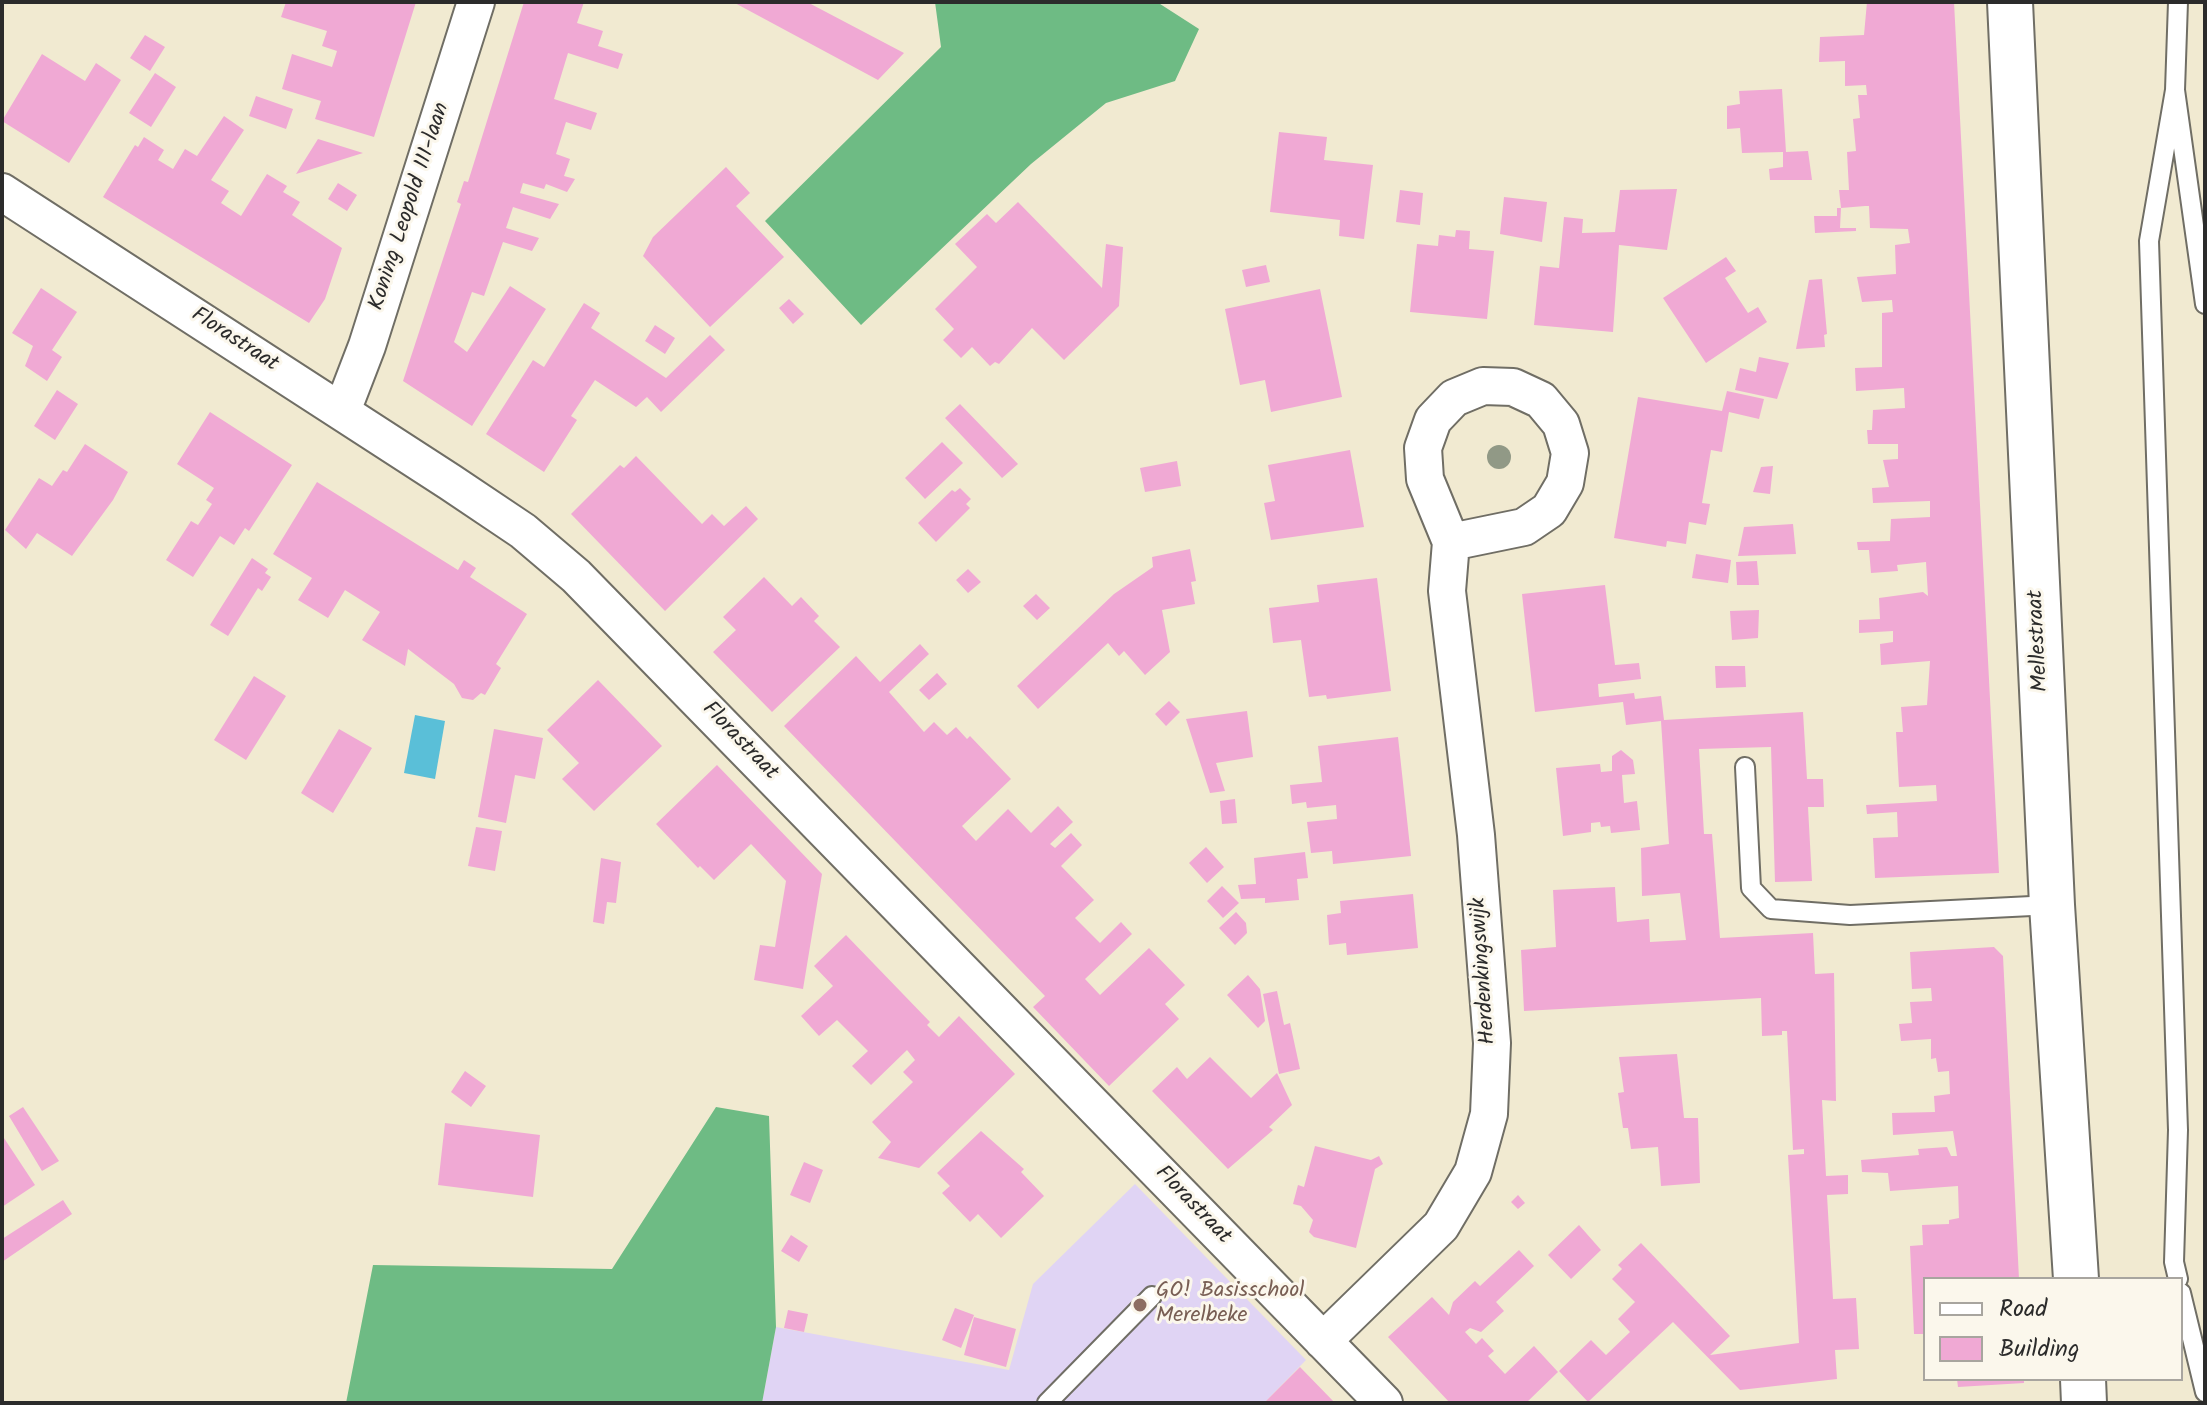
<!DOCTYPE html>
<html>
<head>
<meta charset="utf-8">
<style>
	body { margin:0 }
	#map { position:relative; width:2207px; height:1405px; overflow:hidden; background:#f1ead1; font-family:Kalam,sans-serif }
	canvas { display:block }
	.frame { position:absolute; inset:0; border:4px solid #2b2b2b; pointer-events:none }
	.legend { position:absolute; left:1923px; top:1277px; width:260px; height:104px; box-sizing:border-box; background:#fbf7ec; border:2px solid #a8a59f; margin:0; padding:10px 14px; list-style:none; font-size:24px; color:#2b2b2b }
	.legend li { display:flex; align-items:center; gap:16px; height:40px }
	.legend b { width:40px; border:2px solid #a8a59f }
</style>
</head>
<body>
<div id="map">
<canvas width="2207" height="1405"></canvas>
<div class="frame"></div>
<ul class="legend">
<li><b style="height:10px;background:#fff"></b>Road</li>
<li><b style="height:22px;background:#f0a9d4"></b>Building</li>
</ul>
</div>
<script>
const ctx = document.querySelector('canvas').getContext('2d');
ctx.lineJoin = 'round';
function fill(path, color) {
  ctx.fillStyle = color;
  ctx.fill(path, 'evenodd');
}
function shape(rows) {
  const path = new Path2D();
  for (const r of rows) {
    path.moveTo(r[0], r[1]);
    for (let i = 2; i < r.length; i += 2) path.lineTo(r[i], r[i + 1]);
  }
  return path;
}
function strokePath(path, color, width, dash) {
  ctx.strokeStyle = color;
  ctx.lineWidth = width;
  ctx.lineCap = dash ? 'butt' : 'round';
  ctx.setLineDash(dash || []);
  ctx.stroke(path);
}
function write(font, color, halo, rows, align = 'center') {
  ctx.font = font + ' Kalam,sans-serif';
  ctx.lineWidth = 6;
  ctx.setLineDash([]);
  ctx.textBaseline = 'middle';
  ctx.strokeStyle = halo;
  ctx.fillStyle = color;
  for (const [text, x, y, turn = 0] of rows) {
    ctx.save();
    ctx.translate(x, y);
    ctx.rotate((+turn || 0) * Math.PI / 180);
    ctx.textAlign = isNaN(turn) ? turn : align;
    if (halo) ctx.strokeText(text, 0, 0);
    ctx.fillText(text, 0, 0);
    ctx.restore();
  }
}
fill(shape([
	[1135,1184,1306,1360,1264,1403,762,1403,776,1327,1009,1370,1033,1284]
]), '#e0d4f4');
fill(shape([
	[935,2,1157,2,1199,29,1175,81,1106,103,1031,164,861,325,765,221,941,47],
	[716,1107,769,1116,776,1327,762,1403,346,1403,373,1265,612,1269]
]), '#6ebb84');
fill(shape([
	[415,715,445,721,435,779,404,773]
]), '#5abfd8');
fill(shape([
	[286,2,416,2,374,137,315,119,321,101,282,89,292,54,332,67,337,51,322,46,327,31,281,17],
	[524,2,584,2,577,23,603,31,598,46,623,54,618,69,568,53,554,99,597,113,591,130,566,122,556,154,570,159,564,176,575,179,567,192,546,184,544,189,523,183,520,193,559,204,550,219,513,207,506,228,539,238,532,251,503,242,484,296,472,292,454,342,467,352,510,286,546,309,472,426,403,381,461,204,457,202,464,181,468,182],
	[733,2,807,2,904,53,878,80],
	[1867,2,1954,2,1999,873,1875,878,1873,838,1898,837,1897,812,1867,814,1866,805,1937,801,1936,785,1899,787,1896,732,1903,732,1901,707,1927,705,1930,661,1881,665,1880,644,1893,642,1893,631,1859,633,1859,620,1880,619,1879,598,1923,592,1928,596,1926,562,1897,565,1898,571,1871,573,1869,550,1858,550,1857,542,1890,541,1891,519,1930,517,1930,501,1873,503,1872,488,1889,487,1883,460,1898,459,1898,444,1868,444,1867,430,1872,430,1873,410,1905,408,1904,388,1856,391,1855,368,1882,367,1882,313,1893,312,1892,300,1862,302,1857,277,1896,274,1895,245,1910,243,1908,229,1870,228,1869,206,1865,206,1841,208,1840,228,1856,228,1856,231,1815,233,1814,216,1837,216,1837,208,1841,208,1839,190,1849,190,1847,152,1856,151,1853,119,1860,118,1858,95,1867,95,1866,85,1845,86,1845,61,1819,62,1820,37,1864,35],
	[145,35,165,47,150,71,130,58],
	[42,54,85,81,96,63,121,80,69,163,2,121],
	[155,73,176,87,151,127,129,113],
	[1782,89,1786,152,1808,151,1812,180,1770,180,1769,169,1783,167,1783,152,1742,153,1740,128,1727,129,1727,106,1740,104,1739,91],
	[256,96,293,109,286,129,249,116],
	[224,116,244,130,211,180,229,191,221,203,241,216,267,174,287,186,283,192,300,202,292,215,342,248,325,299,309,323,103,197,135,145,138,147,144,137,164,150,158,160,173,169,185,149,197,156],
	[1279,132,1327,137,1324,160,1373,165,1364,239,1339,236,1340,220,1270,212],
	[318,139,363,153,296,174],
	[726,167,750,193,736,206,784,257,710,327,643,256,653,237],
	[338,183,357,195,347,211,328,199],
	[1677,189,1667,250,1619,245,1613,332,1534,325,1540,266,1559,268,1564,217,1583,219,1582,233,1615,232,1620,190],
	[1400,190,1423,193,1420,225,1396,222],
	[1504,197,1547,202,1542,242,1500,234],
	[1018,202,1102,288,1106,244,1123,247,1119,306,1064,360,1032,328,999,364,995,362,990,366,972,347,961,358,943,340,954,329,935,309,977,267,955,244,987,214,996,223],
	[1456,230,1470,231,1469,249,1494,251,1487,319,1410,312,1417,244,1438,246,1439,235,1455,237],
	[1726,257,1736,271,1725,278,1748,313,1758,307,1767,322,1706,363,1663,298],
	[1266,265,1270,282,1246,287,1242,270],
	[1822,279,1827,334,1824,335,1825,347,1796,349,1809,280],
	[41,288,77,312,52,350,62,357,47,381,25,366,33,346,12,333],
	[1320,289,1342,397,1271,412,1265,380,1240,385,1225,309],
	[789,299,804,314,793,324,779,308],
	[584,303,600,313,591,328,666,378,710,335,725,350,661,412,647,397,636,407,595,380,571,416,577,420,544,472,486,434,533,360,544,367],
	[655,325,675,338,665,354,645,341],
	[1759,357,1789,363,1777,399,1735,390,1740,368,1756,372],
	[57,390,78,404,55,440,34,426],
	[1727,391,1764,399,1759,419,1729,412,1722,452,1711,450,1702,503,1710,504,1706,525,1689,522,1686,544,1667,541,1666,547,1614,538,1638,397,1722,411],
	[960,404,1018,464,1002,478,945,418],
	[210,412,292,465,249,531,245,528,234,545,220,536,193,577,166,560,191,521,198,525,212,504,206,500,214,488,177,464],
	[942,442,963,463,925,499,905,478],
	[85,444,128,472,113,500,72,556,37,533,26,549,5,530,39,478,52,486,63,470,67,472],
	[1350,450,1364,527,1271,540,1264,503,1275,501,1268,465],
	[636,456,702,524,712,514,724,526,746,506,758,519,665,611,571,514,620,465,624,468],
	[1177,461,1181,486,1145,492,1140,468],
	[1773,466,1770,494,1753,492,1761,467],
	[317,482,458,570,464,560,476,568,470,577,527,614,496,664,501,668,485,695,481,693,473,700,462,698,454,684,408,649,405,666,362,640,380,612,345,590,328,618,298,600,312,578,273,554],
	[960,488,971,499,966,504,970,508,936,542,918,523,952,490,955,492],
	[1793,524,1796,554,1738,556,1744,527],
	[1190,549,1196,581,1191,582,1195,604,1162,610,1170,652,1145,675,1124,651,1119,656,1108,643,1038,709,1017,686,1114,594,1153,567,1152,557],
	[1696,554,1731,560,1728,583,1692,578],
	[252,558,268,569,265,573,271,577,262,591,258,588,228,636,210,625],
	[1757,561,1759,585,1737,585,1736,562],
	[968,569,981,582,968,593,956,580],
	[764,577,792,606,801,597,819,616,814,621,840,647,772,712,713,652,736,630,723,617],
	[1377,578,1391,691,1327,699,1326,695,1309,697,1301,640,1273,643,1269,608,1319,602,1317,585],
	[1605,585,1615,665,1639,663,1641,679,1598,684,1599,697,1634,693,1635,699,1661,696,1664,720,1803,712,1807,779,1823,779,1824,807,1808,807,1812,881,1775,882,1771,747,1699,749,1704,834,1712,834,1720,938,1813,933,1815,974,1834,973,1836,1101,1822,1100,1826,1176,1848,1175,1848,1194,1827,1195,1833,1299,1856,1298,1859,1349,1835,1350,1837,1379,1740,1390,1673,1322,1588,1402,1559,1371,1591,1340,1606,1355,1630,1332,1618,1319,1635,1302,1612,1279,1622,1269,1618,1265,1641,1243,1730,1336,1710,1355,1799,1343,1788,1155,1804,1154,1804,1149,1793,1150,1787,1031,1782,1031,1782,1035,1762,1036,1761,998,1524,1011,1521,950,1556,947,1553,890,1615,887,1617,922,1649,919,1650,942,1686,940,1680,893,1642,896,1641,848,1669,844,1661,721,1626,725,1623,702,1535,712,1522,594],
	[1036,594,1050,608,1037,620,1023,606],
	[1759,610,1758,638,1732,640,1730,611],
	[920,644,929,654,889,692,924,732,934,722,947,735,956,727,967,739,970,736,1011,779,962,826,976,841,1008,809,1031,833,1058,806,1073,822,1050,844,1055,848,1071,833,1082,845,1061,866,1094,900,1075,918,1100,943,1121,922,1132,934,1085,979,1100,995,1149,948,1185,985,1165,1004,1179,1019,1109,1086,1033,1007,1045,996,784,726,856,656,880,682],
	[1715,666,1745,666,1746,687,1716,688],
	[937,673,947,684,929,700,919,690],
	[254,676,286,696,246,760,214,740],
	[598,680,662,746,594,811,562,779,579,763,547,730],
	[1169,701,1180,712,1166,726,1155,714],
	[1247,711,1253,757,1216,763,1225,791,1210,793,1186,719],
	[339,729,372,748,333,813,301,793],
	[494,729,543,738,535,779,515,775,506,823,478,817],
	[1398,737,1411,856,1333,864,1332,851,1311,853,1307,822,1337,819,1336,805,1307,808,1306,802,1292,804,1290,785,1322,782,1318,746],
	[1621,750,1633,760,1635,774,1622,775,1624,803,1637,801,1640,830,1611,833,1610,826,1601,827,1600,822,1591,823,1591,832,1563,836,1556,768,1600,764,1601,772,1612,771,1612,756],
	[717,765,822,874,803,989,754,980,760,945,775,947,786,881,751,844,714,880,700,866,698,868,656,824],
	[1235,799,1237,823,1222,824,1220,801],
	[476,827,502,831,495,871,468,866],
	[1206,847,1224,867,1207,883,1189,863],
	[1305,852,1308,878,1297,879,1299,900,1265,903,1265,898,1241,899,1238,885,1256,884,1254,858],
	[601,858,621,862,616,903,607,902,604,924,593,922],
	[1222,886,1239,903,1223,918,1207,901],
	[1413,894,1418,948,1347,955,1346,943,1329,945,1327,915,1341,913,1340,901],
	[1236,912,1246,923,1247,933,1235,945,1219,928],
	[846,935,930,1022,927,1025,939,1037,959,1016,1015,1074,919,1168,878,1158,891,1142,872,1122,913,1082,903,1072,915,1060,907,1050,871,1085,852,1066,868,1051,837,1020,819,1036,801,1016,833,986,814,966],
	[1994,947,2003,956,2019,1279,1925,1279,1925,1334,1914,1334,1910,1246,1923,1245,1922,1225,1949,1224,1949,1220,1959,1218,1958,1186,1890,1191,1888,1173,1862,1172,1861,1160,1919,1155,1918,1149,1947,1147,1951,1156,1957,1156,1953,1131,1893,1135,1892,1113,1935,1112,1934,1096,1950,1094,1949,1071,1938,1072,1936,1058,1931,1059,1931,1039,1901,1041,1899,1024,1912,1023,1910,1002,1932,1001,1931,988,1912,989,1910,952],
	[1248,975,1260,989,1265,1021,1258,1028,1227,995],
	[1277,991,1284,1025,1290,1023,1300,1069,1279,1074,1263,994],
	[1677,1054,1684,1118,1698,1118,1700,1183,1661,1186,1658,1147,1631,1149,1628,1128,1623,1128,1618,1093,1624,1092,1619,1057],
	[1210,1057,1251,1098,1277,1073,1292,1105,1269,1127,1273,1130,1228,1169,1152,1091,1177,1067,1187,1079],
	[465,1071,486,1086,471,1107,451,1092],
	[23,1107,59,1161,42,1171,9,1116],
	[445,1123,540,1135,533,1197,438,1185],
	[981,1131,1024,1169,1021,1172,1044,1196,1001,1238,978,1214,970,1222,942,1193,950,1186,937,1173],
	[2,1135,35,1185,2,1207],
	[1315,1146,1371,1160,1379,1156,1383,1164,1375,1169,1356,1248,1314,1237,1309,1232,1313,1220,1301,1206,1293,1204,1298,1185,1304,1187],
	[804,1162,823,1170,810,1203,790,1195],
	[1518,1195,1525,1203,1518,1209,1511,1202],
	[63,1200,72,1214,2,1262,2,1239],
	[1579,1225,1601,1250,1571,1279,1548,1255],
	[791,1235,808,1246,799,1262,781,1251],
	[1519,1250,1534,1266,1496,1302,1504,1311,1481,1332,1470,1328,1465,1332,1476,1344,1482,1338,1494,1351,1488,1356,1505,1374,1534,1346,1558,1372,1526,1403,1450,1403,1388,1337,1432,1297,1449,1315,1453,1302,1475,1281,1480,1286],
	[955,1308,974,1315,961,1348,942,1340],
	[788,1310,808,1314,804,1332,784,1328],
	[974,1317,1016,1329,1006,1367,964,1355],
	[1300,1367,1335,1403,1264,1403],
	[1957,1379,2024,1379,2024,1383,1958,1387]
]), '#f0a9d4');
const lane = shape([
	[2178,2,2175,90,2205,304],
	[2175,90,2149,241,2178,1130,2174,1262,2178,1279],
	[1745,767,1751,888,1771,909,1850,915,2052,905],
	[2181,1293,2205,1392],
	[1047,1403,1152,1296]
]);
const street = shape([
	[2,192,450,482,523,531,576,576,1384,1403],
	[342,411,367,346,476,2],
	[1323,1341,1441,1226,1473,1172,1489,1114,1492,1043,1476,835,1447,591,1451,542,1425,479,1423,448,1433,420,1454,398,1483,386,1513,387,1541,400,1561,424,1570,453,1565,483,1549,510,1524,527,1451,542]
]);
const secondary = shape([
	[2010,2,2052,905,2076,1279],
	[2083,1379,2084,1403]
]);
strokePath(lane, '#706e65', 22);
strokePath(street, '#706e65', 40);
strokePath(secondary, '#706e65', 48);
strokePath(lane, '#fff', 18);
strokePath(street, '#fff', 36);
strokePath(secondary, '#fff', 44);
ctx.fillStyle = '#919986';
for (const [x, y] of [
	[1499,457]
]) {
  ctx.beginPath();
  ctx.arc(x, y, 12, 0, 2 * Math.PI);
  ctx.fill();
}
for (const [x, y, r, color] of [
	[1140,1305,8,"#8d6e63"]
]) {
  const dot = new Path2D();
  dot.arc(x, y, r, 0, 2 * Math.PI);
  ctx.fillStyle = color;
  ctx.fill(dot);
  strokePath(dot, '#fbf7ec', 3);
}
write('22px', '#2b2b2b', '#fbf7ec', [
	["Koning Leopold III-laan",411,207,-72],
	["Florastraat",234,341,33],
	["Mellestraat",2040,641,-93],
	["Florastraat",739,742,46],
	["Herdenkingswijk",1485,971,-94],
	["Florastraat",1192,1206,46]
]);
write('22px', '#785e54', '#fbf7ec', [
	["GO! Basisschool",1156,1292],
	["Merelbeke",1156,1317]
], 'left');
</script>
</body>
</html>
